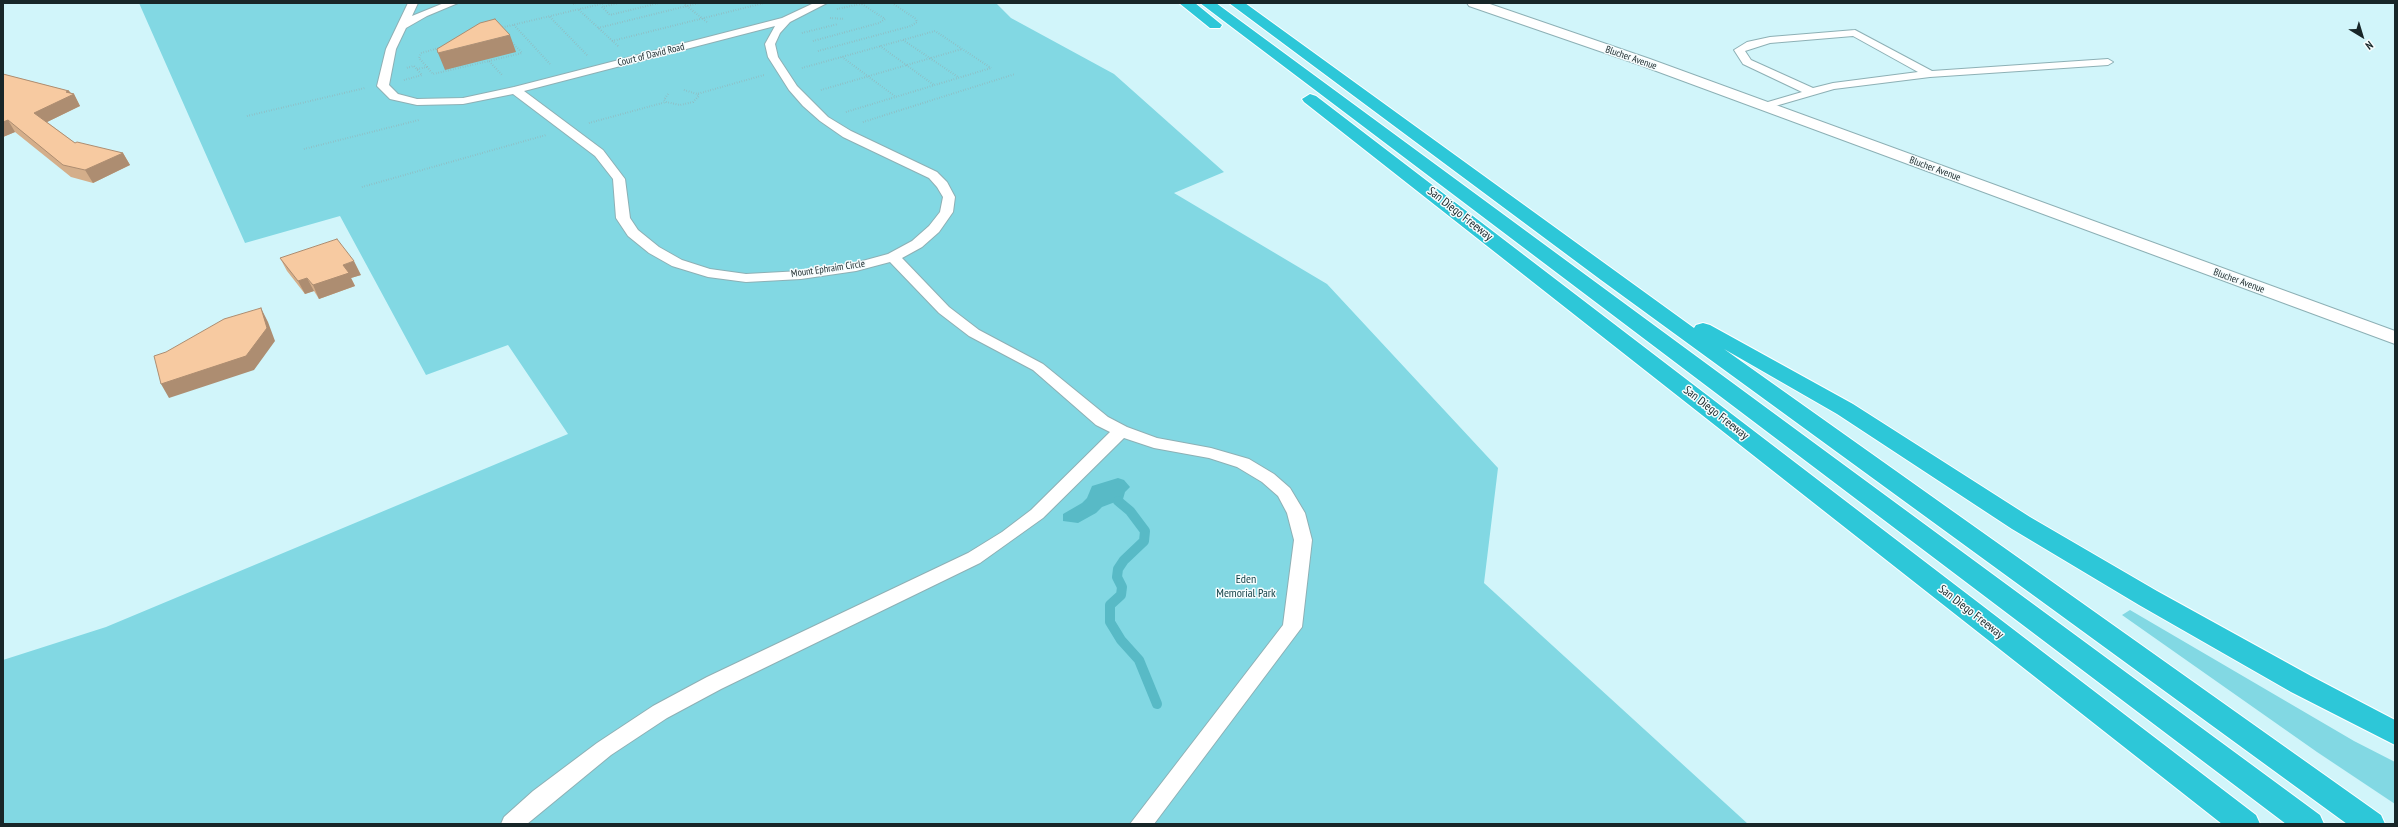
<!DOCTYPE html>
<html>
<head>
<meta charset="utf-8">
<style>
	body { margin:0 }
	#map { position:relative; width:2398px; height:827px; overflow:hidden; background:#d1f5fa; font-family:"PT Sans Narrow",sans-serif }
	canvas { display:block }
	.frame { position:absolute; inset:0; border:4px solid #182628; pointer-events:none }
	.north { position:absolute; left:2342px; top:16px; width:40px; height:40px; -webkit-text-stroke:3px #f5fcfd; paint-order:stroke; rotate:142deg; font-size:11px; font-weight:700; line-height:16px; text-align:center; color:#182628 }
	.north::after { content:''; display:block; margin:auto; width:14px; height:18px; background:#182628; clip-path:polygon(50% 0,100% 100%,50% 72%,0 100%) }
</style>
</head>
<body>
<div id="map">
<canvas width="2398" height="827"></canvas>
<div class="frame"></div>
<div class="north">N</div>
</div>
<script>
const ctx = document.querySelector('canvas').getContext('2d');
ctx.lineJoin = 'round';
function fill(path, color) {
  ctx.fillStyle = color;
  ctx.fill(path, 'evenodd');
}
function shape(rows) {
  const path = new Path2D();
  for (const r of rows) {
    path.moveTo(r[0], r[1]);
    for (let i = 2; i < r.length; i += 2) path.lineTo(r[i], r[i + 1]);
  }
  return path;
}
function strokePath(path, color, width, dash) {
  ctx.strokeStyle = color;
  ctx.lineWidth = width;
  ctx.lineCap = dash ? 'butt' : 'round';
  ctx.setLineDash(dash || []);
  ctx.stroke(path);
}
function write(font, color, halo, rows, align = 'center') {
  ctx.font = font + ' "PT Sans Narrow",sans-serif';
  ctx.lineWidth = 3;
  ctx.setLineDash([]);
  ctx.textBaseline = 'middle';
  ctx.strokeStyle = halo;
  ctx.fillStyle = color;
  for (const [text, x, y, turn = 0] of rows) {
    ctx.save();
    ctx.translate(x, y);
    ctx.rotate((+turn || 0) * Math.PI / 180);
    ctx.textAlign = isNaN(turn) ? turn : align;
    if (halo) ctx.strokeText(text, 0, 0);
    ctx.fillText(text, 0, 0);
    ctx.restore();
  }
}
fill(shape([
	[139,3,996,3,1011,18,1114,74,1224,172,1174,193,1327,284,1498,468,1484,583,1748,824,3,824,3,660,106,627,568,434,508,345,426,375,340,216,245,243],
	[2130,610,2354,741,2395,762,2395,804,2317,752,2122,615]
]), '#82d8e3');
fill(shape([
	[1118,478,1124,480,1130,487,1125,492,1123,499,1102,507,1096,513,1078,523,1063,521,1063,514,1082,503,1087,498,1092,486]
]), '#58bac6');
strokePath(shape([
	[1118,501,1130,511,1145,531,1144,541,1124,560,1118,569,1117,577,1122,587,1121,595,1110,605,1110,622,1121,640,1139,660,1157,704]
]), '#58bac6', 10);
const lane = shape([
	[408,3,418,3,412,16,444,3,458,3,427,16,406,28,396,49,389,85,398,94,417,99,463,98,514,87,782,18,814,3,827,3,790,22,780,33,775,44,778,57,797,86,828,117,851,131,937,172,947,182,955,197,953,212,939,232,922,247,902,258,949,307,979,330,1043,364,1108,417,1127,427,1157,438,1211,448,1249,459,1274,474,1290,488,1305,513,1312,540,1302,627,1154,824,1130,824,1283,625,1294,540,1287,513,1278,496,1262,482,1237,467,1209,458,1154,448,1124,438,1043,518,980,563,721,689,667,718,611,755,527,824,501,824,504,817,533,791,597,743,653,706,707,677,968,553,1002,532,1031,510,1110,432,1096,425,1033,370,969,336,939,313,890,262,856,271,801,279,746,282,708,277,672,266,649,253,628,236,616,218,613,179,595,156,513,94,463,104,417,105,390,99,377,86,386,49,408,3],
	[775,26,765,44,768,57,789,90,803,106,820,121,843,137,929,178,937,187,943,197,940,212,929,226,912,241,888,254,855,263,801,271,746,274,710,269,682,260,659,247,638,230,630,218,625,179,603,150,524,91,775,26],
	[1855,30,1932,71,2108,59,2113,62,2108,65,1930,77,1834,89,1765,109,1759,106,1761,104,1802,92,1743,64,1734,50,1747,42,1770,37,1855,30],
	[1853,36,1918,72,1833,83,1813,88,1751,60,1745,51,1770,43,1853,36]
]);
const street = shape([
	[1467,3,1487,3,1650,59,2395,331,2395,344,1640,65,1469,6,1467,3]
]);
const highway = shape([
	[1179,3,1195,3,1222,25,1220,28,1210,28,1179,3],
	[1200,3,1216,3,2320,815,2324,824,2286,824,1200,3],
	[1229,3,1245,3,1694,328,1696,325,1703,323,1710,325,1853,404,2030,517,2157,591,2311,676,2395,720,2395,745,2291,692,2139,605,2012,529,1837,414,1724,349,2381,815,2385,824,2347,824,1601,280,1229,3],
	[1310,94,1316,96,2256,815,2260,824,2222,824,1304,102,1302,99,1310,94]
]);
strokePath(lane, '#8db0b5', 2);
strokePath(street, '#8db0b5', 2);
strokePath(highway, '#fff', 2);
strokePath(shape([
	[619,3,602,7,610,15,659,3],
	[683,3,708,23],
	[573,4,577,3],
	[837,9,865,3],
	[579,10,618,46],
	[550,17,587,55],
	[830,18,845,19],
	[514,25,550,64],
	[500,28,605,3],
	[598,28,699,3],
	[802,33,838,24],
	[903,40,958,77],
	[612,41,764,3],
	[813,41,879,23,885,19,862,4],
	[880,46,934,85],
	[818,51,911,26,917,22,916,19,892,3],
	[842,57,896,97],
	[489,61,522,53,511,41],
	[427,67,419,58,421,53,439,48],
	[802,68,935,31,991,68],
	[417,69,427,67,433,74,489,61,502,75],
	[404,80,422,75,414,66,406,68],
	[684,90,697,94,764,75],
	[821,90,962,49],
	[668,94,664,100,666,102,680,105,693,102,699,96,697,94],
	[846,112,991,68],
	[247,116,365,88],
	[863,122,1015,74],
	[589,123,666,102],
	[304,149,419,120],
	[362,187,546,135]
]), '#94b1b5', 2, [0.5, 2]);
fill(lane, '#fff');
fill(street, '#fff');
fill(highway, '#2dc7d8');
fill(shape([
	[3,74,69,91,71,93,74,94,80,106,47,122,75,143,123,153,130,165,93,183,71,177,15,132,3,137],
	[280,258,361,275,351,278,355,286,319,299,314,291,305,294,287,271]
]), '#d4ae8a');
fill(shape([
	[510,35,516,52,445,70,438,53],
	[69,91,72,95,74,94,80,106,41,125,34,113,66,92],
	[8,120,15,132,3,137,3,122],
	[123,153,130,165,93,183,85,170],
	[354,261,361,275,351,278,355,286,319,299,313,285,343,265],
	[307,278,314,291,305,294,298,281],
	[261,308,268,322,275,341,254,370,169,398,161,384]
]), '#ad8d71');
const building = shape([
	[495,19,510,35,438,53,437,49,480,23,495,19],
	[3,74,69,91,66,92,74,94,34,113,75,143,77,142,123,153,85,170,63,165,8,120,3,122,3,74],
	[337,239,354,261,343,265,349,273,313,285,307,278,298,281,280,258,337,239],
	[261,308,267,328,246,356,161,384,154,356,166,352,224,319,261,308]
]);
fill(building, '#f7caa1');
strokePath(building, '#ad8d71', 1);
write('10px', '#182628', '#f5fcfd', [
	["Court of David Road",651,55,-14],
	["Blucher Avenue",1631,58,19],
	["Blucher Avenue",1935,169,20],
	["Mount Ephraim Circle",828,269,-8],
	["Blucher Avenue",2239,281,20]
]);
write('12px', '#182628', '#f5fcfd', [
	["San Diego Freeway",1460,214,38],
	["San Diego Freeway",1716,413,38],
	["San Diego Freeway",1971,612,38]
]);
write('12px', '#113f45', '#f5fcfd', [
	["Eden",1246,580],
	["Memorial Park",1246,594]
]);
</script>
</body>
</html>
